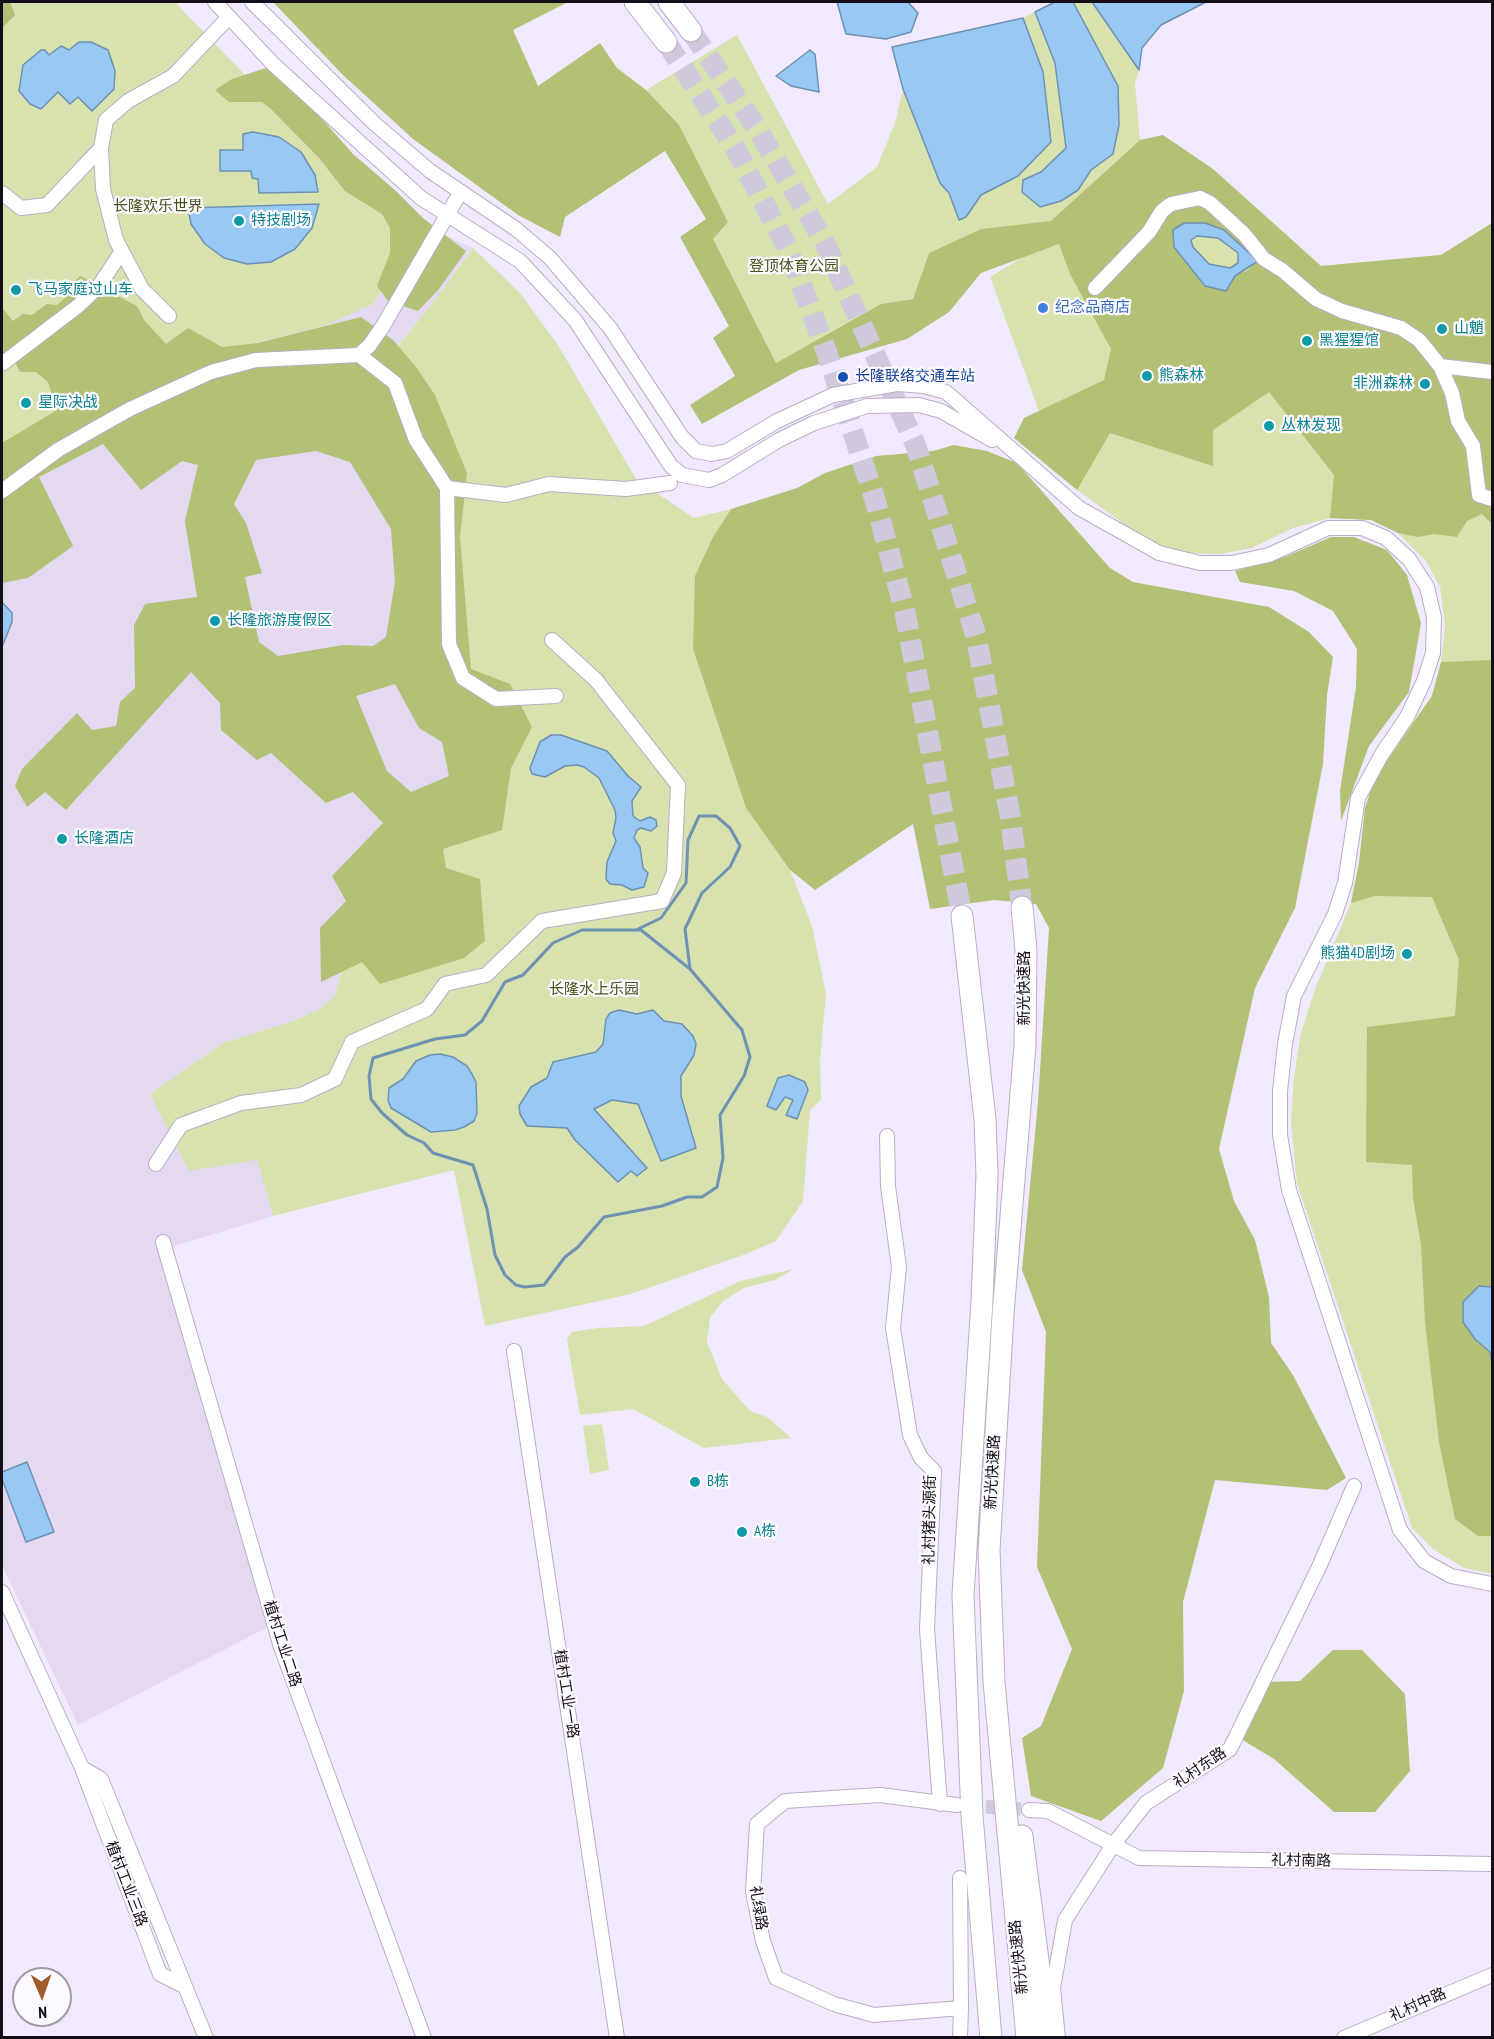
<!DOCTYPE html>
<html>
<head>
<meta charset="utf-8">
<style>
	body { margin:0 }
	#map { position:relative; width:1494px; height:2039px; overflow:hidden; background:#f3e9fe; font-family:"PT Sans Narrow",sans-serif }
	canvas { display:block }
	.frame { position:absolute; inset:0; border:3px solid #130e17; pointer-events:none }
	.north { position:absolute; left:12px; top:1967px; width:60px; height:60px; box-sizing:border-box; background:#fcfaff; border:2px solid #9f9ca2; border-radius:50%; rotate:178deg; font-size:16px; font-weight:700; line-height:24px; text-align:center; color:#130e17 }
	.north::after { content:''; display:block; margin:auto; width:21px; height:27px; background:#9f5b2c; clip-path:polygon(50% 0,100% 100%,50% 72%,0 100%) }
</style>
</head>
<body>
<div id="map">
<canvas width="1494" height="2039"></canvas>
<div class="frame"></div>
<div class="north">N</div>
</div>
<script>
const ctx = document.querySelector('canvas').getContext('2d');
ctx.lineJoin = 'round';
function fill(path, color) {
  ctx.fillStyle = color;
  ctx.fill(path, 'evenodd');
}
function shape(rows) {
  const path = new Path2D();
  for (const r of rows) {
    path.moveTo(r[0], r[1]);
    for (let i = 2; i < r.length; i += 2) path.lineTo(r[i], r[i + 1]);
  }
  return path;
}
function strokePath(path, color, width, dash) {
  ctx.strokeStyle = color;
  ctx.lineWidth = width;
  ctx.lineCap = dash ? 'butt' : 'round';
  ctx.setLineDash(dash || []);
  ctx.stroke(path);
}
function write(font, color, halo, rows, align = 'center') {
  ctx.font = font + ' "PT Sans Narrow","Noto Sans SC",sans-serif';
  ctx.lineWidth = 4.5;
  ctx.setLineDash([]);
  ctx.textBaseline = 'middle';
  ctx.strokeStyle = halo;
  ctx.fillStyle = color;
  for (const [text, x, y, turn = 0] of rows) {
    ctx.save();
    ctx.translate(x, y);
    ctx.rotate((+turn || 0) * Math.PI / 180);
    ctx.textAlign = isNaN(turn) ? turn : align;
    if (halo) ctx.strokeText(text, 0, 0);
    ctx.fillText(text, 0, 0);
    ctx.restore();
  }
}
fill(shape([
	[389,210,473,248,430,306,387,358,471,747,342,969,335,996,318,1010,293,1021,223,1043,150,1094,257,1160,273,1216,178,1245,160,1255,270,1626,78,1725,2,1565,2,464]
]), '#e5d8f1');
fill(shape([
	[2,2,175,2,245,75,389,210,397,263,373,304,323,326,174,364,2,464],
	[1055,2,1092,2,1139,70,1135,84,1140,140,1051,222,981,229,929,253,913,299,881,304,776,363,712,239,728,221,646,90,737,35,828,204,877,167,895,123,903,89,892,47,1023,18],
	[1213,169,1321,266,1441,255,1492,223,1492,1574,1464,1568,1433,1549,1412,1528,1297,1184,1291,1122,1294,1076,1301,1033,1315,989,1351,903,1359,863,1365,808,1392,750,1432,696,1441,662,1445,625,1440,587,1426,561,1398,533,1371,520,1330,518,1293,528,1252,548,1220,554,1184,553,1149,542,1077,490,1014,438,1043,422,990,277,1030,253,1106,230,1183,170],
	[473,248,520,293,558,345,636,479,694,518,731,509,713,537,693,649,746,808,790,870,812,926,826,994,820,1059,821,1100,810,1110,803,1201,776,1241,746,1254,631,1294,485,1326,454,1170,273,1216,257,1160,189,1171,150,1094,223,1043,293,1021,318,1010,335,996,342,969,461,783,387,359,430,306],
	[794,1269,775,1280,744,1288,723,1301,710,1318,707,1342,722,1379,750,1411,767,1417,791,1438,704,1448,633,1409,580,1415,567,1340,571,1332,598,1328,644,1326,740,1281],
	[602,1424,609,1470,590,1474,583,1426]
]), '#d7e2af');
fill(shape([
	[2,2,10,2,15,15,2,28],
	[273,2,568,2,513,30,538,86,600,43,617,68,646,90,679,125,728,222,713,239,776,363,881,304,913,299,929,253,981,229,1051,221,1140,140,1163,135,1213,169,1321,266,1441,255,1492,223,1492,524,1482,514,1467,521,1457,537,1434,534,1418,537,1398,533,1371,520,1330,518,1334,475,1269,392,1213,430,1213,466,1110,433,1077,490,1014,438,1024,418,1104,380,1111,349,1070,274,1059,244,981,273,949,312,907,339,799,370,702,424,690,405,735,376,713,338,729,326,680,237,706,219,665,151,565,217,560,237,518,215,413,139,343,75],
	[1205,223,1257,261,1247,271,1204,286,1174,247],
	[269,67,315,111,353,154,395,190,423,218,466,251,439,289,418,311,388,301,377,286,390,253,390,228,382,214,345,191,319,158,270,108,262,102,229,102,215,90,232,79],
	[80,276,137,306,144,320,166,344,188,328,222,347,258,343,361,317,393,340,416,367,435,395,467,473,460,537,471,669,510,684,532,727,511,768,502,830,443,849,446,868,480,879,485,941,464,958,380,984,362,962,321,982,320,928,346,901,332,876,383,823,353,792,326,803,271,753,257,760,221,730,220,703,191,672,66,810,45,792,27,807,15,786,22,769,77,713,92,730,116,726,120,702,135,688,134,625,145,604,197,597,185,521,198,465,182,461,141,490,103,444,39,477,73,546,28,578,2,583,2,443,57,410,48,382,36,372,20,372,13,357,2,358,2,308,13,321,23,314,32,315,47,304,57,305,65,298,71,285],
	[316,451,350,462,391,529,395,582,386,637,373,646,343,645,278,656,259,642,245,577,262,573,246,523,234,504,256,460],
	[395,684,419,728,442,742,449,776,411,792,387,771,356,696],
	[954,445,987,451,1017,463,1110,568,1133,582,1269,607,1309,632,1333,657,1327,695,1323,764,1295,908,1255,988,1219,1149,1234,1201,1255,1240,1269,1297,1271,1343,1293,1375,1346,1478,1327,1490,1215,1480,1183,1602,1184,1691,1163,1768,1101,1821,1031,1796,1022,1738,1041,1726,1072,1649,1037,1567,1046,1332,1022,1270,1038,1102,1049,928,1036,904,994,900,930,909,913,824,815,890,790,870,746,808,693,649,695,576,713,537,731,509,797,488,825,473,876,456,933,451],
	[1331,537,1354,537,1387,550,1407,575,1421,623,1409,692,1369,746,1341,821,1340,791,1356,687,1357,649,1333,611,1294,591,1240,582,1235,571,1287,556],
	[1492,660,1492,1287,1479,1286,1463,1301,1463,1322,1475,1339,1490,1352,1492,1364,1492,1536,1478,1536,1455,1519,1439,1442,1425,1322,1421,1245,1413,1198,1412,1165,1366,1162,1367,1027,1455,1016,1459,960,1432,897,1375,896,1351,903,1359,863,1365,808,1374,780,1432,696,1441,662],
	[1333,1650,1362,1650,1405,1694,1410,1771,1375,1812,1334,1812,1274,1759,1241,1739,1266,1682,1300,1681]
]), '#b2c175');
const water = shape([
	[837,2,908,2,918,13,911,32,886,39,846,34,837,2],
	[1055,2,1073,2,1118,86,1119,125,1113,154,1091,170,1078,190,1061,201,1040,207,1022,192,1023,180,1041,172,1066,148,1055,63,1035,12,1055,2],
	[1092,2,1206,2,1161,25,1142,48,1139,70,1092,2],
	[1023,18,1043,72,1051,142,1018,176,981,195,966,217,959,220,949,193,940,183,903,89,892,47,1023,18],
	[79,42,91,42,108,50,115,71,114,89,92,111,78,97,70,104,58,92,41,109,30,104,19,91,23,65,41,50,45,50,49,55,61,46,69,50,79,42],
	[810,50,815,54,819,92,791,86,776,76,810,50],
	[253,132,279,137,301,152,315,175,318,192,259,193,258,179,252,178,251,171,220,171,220,150,243,150,243,134,253,132],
	[319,204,312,228,295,249,271,262,247,264,224,258,205,244,191,224,188,208,319,204],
	[1184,223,1205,223,1224,230,1258,261,1235,276,1226,291,1205,286,1174,247,1173,230,1184,223],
	[1197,236,1218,238,1238,253,1238,263,1230,268,1209,264,1193,247,1191,240,1197,236],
	[2,602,12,613,12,622,2,647,2,602],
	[551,735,561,735,607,751,628,776,641,787,632,801,633,816,640,821,650,817,656,820,657,826,651,831,641,828,637,830,634,838,640,847,643,868,648,873,644,887,632,890,622,885,610,884,606,879,607,862,616,841,613,833,616,818,615,810,599,778,584,767,577,765,565,766,545,777,532,774,530,768,540,742,551,735],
	[619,1010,637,1014,653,1010,664,1021,682,1024,693,1036,696,1044,694,1055,681,1076,681,1096,696,1148,661,1161,638,1104,612,1100,594,1109,647,1168,637,1176,631,1171,618,1182,575,1140,567,1128,527,1126,520,1114,519,1106,531,1087,547,1078,553,1062,596,1052,603,1044,606,1019,610,1013,619,1010],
	[440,1054,453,1057,467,1066,472,1074,476,1082,477,1113,474,1121,464,1127,455,1130,431,1132,391,1108,388,1100,389,1088,403,1079,416,1061,430,1055,440,1054],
	[789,1075,805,1082,808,1090,797,1119,786,1115,793,1100,785,1097,776,1110,767,1106,778,1078,789,1075],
	[1479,1286,1492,1287,1492,1364,1490,1352,1475,1339,1463,1322,1463,1302,1479,1286],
	[27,1462,54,1532,26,1542,2,1479,2,1472,27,1462]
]);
fill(water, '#97c9f4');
strokePath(water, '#6f91b2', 1.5);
strokePath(shape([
	[638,929,661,918,686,883,688,840,699,816,716,816,730,828,740,846,730,867,702,893,685,929,690,969],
	[582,930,641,930,690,969,742,1030,750,1057,744,1076,720,1115,723,1158,717,1187,702,1197,687,1197,662,1206,604,1217,578,1247,565,1257,544,1285,525,1287,516,1285,505,1275,495,1255,487,1209,473,1165,433,1153,424,1143,407,1135,382,1113,371,1099,369,1076,373,1058,435,1039,465,1035,482,1021,505,982,523,975,553,943,582,930]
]), '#6f91b2', 3);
strokePath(shape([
	[965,1805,1029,1810]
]), '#d1c8db', 14, [14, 7]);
strokePath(shape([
	[691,31,758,130,825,243,916,446,976,636,1010,815,1022,907],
	[666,42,735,148,787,247,827,353,876,503,905,612,962,916]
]), '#d1c8db', 21, [21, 10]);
const minor = shape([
	[215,2,273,64,421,198,520,261,575,320,671,466,682,475,709,480,722,475,779,440,814,423,867,406,919,405,941,411,992,440],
	[252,2,375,124,430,171,516,229,550,258,610,328,682,437,696,451,712,454,727,451,777,421,833,395,897,384,924,386,946,392,1079,508,1159,553,1200,563,1232,563,1269,555,1328,528,1362,528,1386,538,1409,559,1427,587,1434,617,1433,653,1424,681,1407,717,1382,754,1358,798,1345,883,1335,914,1294,996,1285,1044,1280,1091,1280,1135,1289,1190,1400,1530,1424,1561,1451,1576,1492,1584],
	[2,193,21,208,47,205,101,148],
	[1095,288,1149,232,1162,211,1171,204,1200,198,1210,203,1244,234,1264,259,1282,270,1316,299,1342,311,1401,328,1419,340,1440,366,1452,393,1458,421,1473,446,1479,495,1492,499],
	[169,316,142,289,116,240,103,189,101,148,106,120,128,101,173,76,229,17],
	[359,355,395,383,416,440,447,488,506,495,549,484,626,489,670,483],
	[2,364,78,306,99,286,122,251],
	[1440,366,1492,372],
	[447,488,449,644,463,678,496,699,556,696],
	[2,491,58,450,91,431,130,409,211,372,256,360,359,355,369,346,383,326,460,193],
	[887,1136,888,1186,899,1267,893,1328,910,1435,921,1458,934,1471,927,1629,940,1804],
	[156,1164,181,1125,241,1103,301,1095,335,1079,352,1042,427,1009,445,984,486,975,542,921,662,901,674,873,678,785,596,680,552,640],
	[163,1242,281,1647,424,2038],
	[514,1351,617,2038],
	[2,1592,82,1768,160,1974,184,1986],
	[82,1768,101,1779,206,2038],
	[957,1805,880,1795,785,1801,757,1824,753,1892,763,1941,776,1978,834,2004,874,2015,961,2008,960,2038],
	[1029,1810,1048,1811,1139,1858,1492,1864],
	[960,1878,961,2008],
	[1058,2038,1053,1988,1065,1920,1113,1845,1146,1803,1230,1749,1319,1567,1354,1486],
	[1344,2038,1492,1975]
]);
const highway = shape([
	[635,2,666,42],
	[669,2,691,31],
	[1022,907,1026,950,1025,1045,1003,1314,989,1550,994,1682,1027,2038],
	[962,916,985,1119,987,1176,982,1301,963,1595,972,1816,991,2038],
	[1022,1836,1048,2038]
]);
strokePath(minor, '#baadc5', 16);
strokePath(highway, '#baadc5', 23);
strokePath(minor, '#fff', 14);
strokePath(highway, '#fff', 21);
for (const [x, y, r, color] of [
	[239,221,6,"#0f9aa8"],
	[16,290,6,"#0f9aa8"],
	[1043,308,6,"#3f7fe0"],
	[1442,329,6,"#0f9aa8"],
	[1307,341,6,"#0f9aa8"],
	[1147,376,6,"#0f9aa8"],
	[843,377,6,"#1a4fb4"],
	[1425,384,6,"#0f9aa8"],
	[26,403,6,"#0f9aa8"],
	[1269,426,6,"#0f9aa8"],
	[215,621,6,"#0f9aa8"],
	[62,839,6,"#0f9aa8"],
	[1407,954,6,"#0f9aa8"],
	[695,1482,6,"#0f9aa8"],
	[742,1532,6,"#0f9aa8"]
]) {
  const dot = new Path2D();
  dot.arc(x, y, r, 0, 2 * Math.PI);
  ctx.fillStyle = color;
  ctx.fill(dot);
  strokePath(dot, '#fcfaff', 2);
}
write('15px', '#49521a', '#fcfaff', [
	["长隆欢乐世界",158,207],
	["登顶体育公园",794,267],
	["长隆水上乐园",594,990]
]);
write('15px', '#0d838f', '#fcfaff', [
	["特技剧场",251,221],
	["飞马家庭过山车",28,290],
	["山魈",1454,329],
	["黑猩猩馆",1319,341],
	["熊森林",1159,376],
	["非洲森林",1413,384,"right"],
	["星际决战",38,403],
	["丛林发现",1281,426],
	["长隆旅游度假区",227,621],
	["长隆酒店",74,839],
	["熊猫4D剧场",1395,954,"right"],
	["B栋",707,1482],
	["A栋",754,1532]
], 'left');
write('15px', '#366cbe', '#fcfaff', [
	["纪念品商店",1055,308]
], 'left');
write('15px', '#164399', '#fcfaff', [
	["长隆联络交通车站",855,377]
], 'left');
write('15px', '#130e17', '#fcfaff', [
	["新光快速路",1025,988,-90],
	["新光快速路",993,1472,-87],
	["礼村猪头源街",930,1520,-89],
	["植村工业二路",282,1644,72],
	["植村工业一路",566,1694,81],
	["礼村东路",1200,1768,-34],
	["礼村南路",1301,1861,1],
	["植村工业三路",126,1884,69],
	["礼绿路",758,1908,81],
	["新光快速路",1019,1957,-96],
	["礼村中路",1418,2005,-24]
]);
</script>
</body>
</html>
